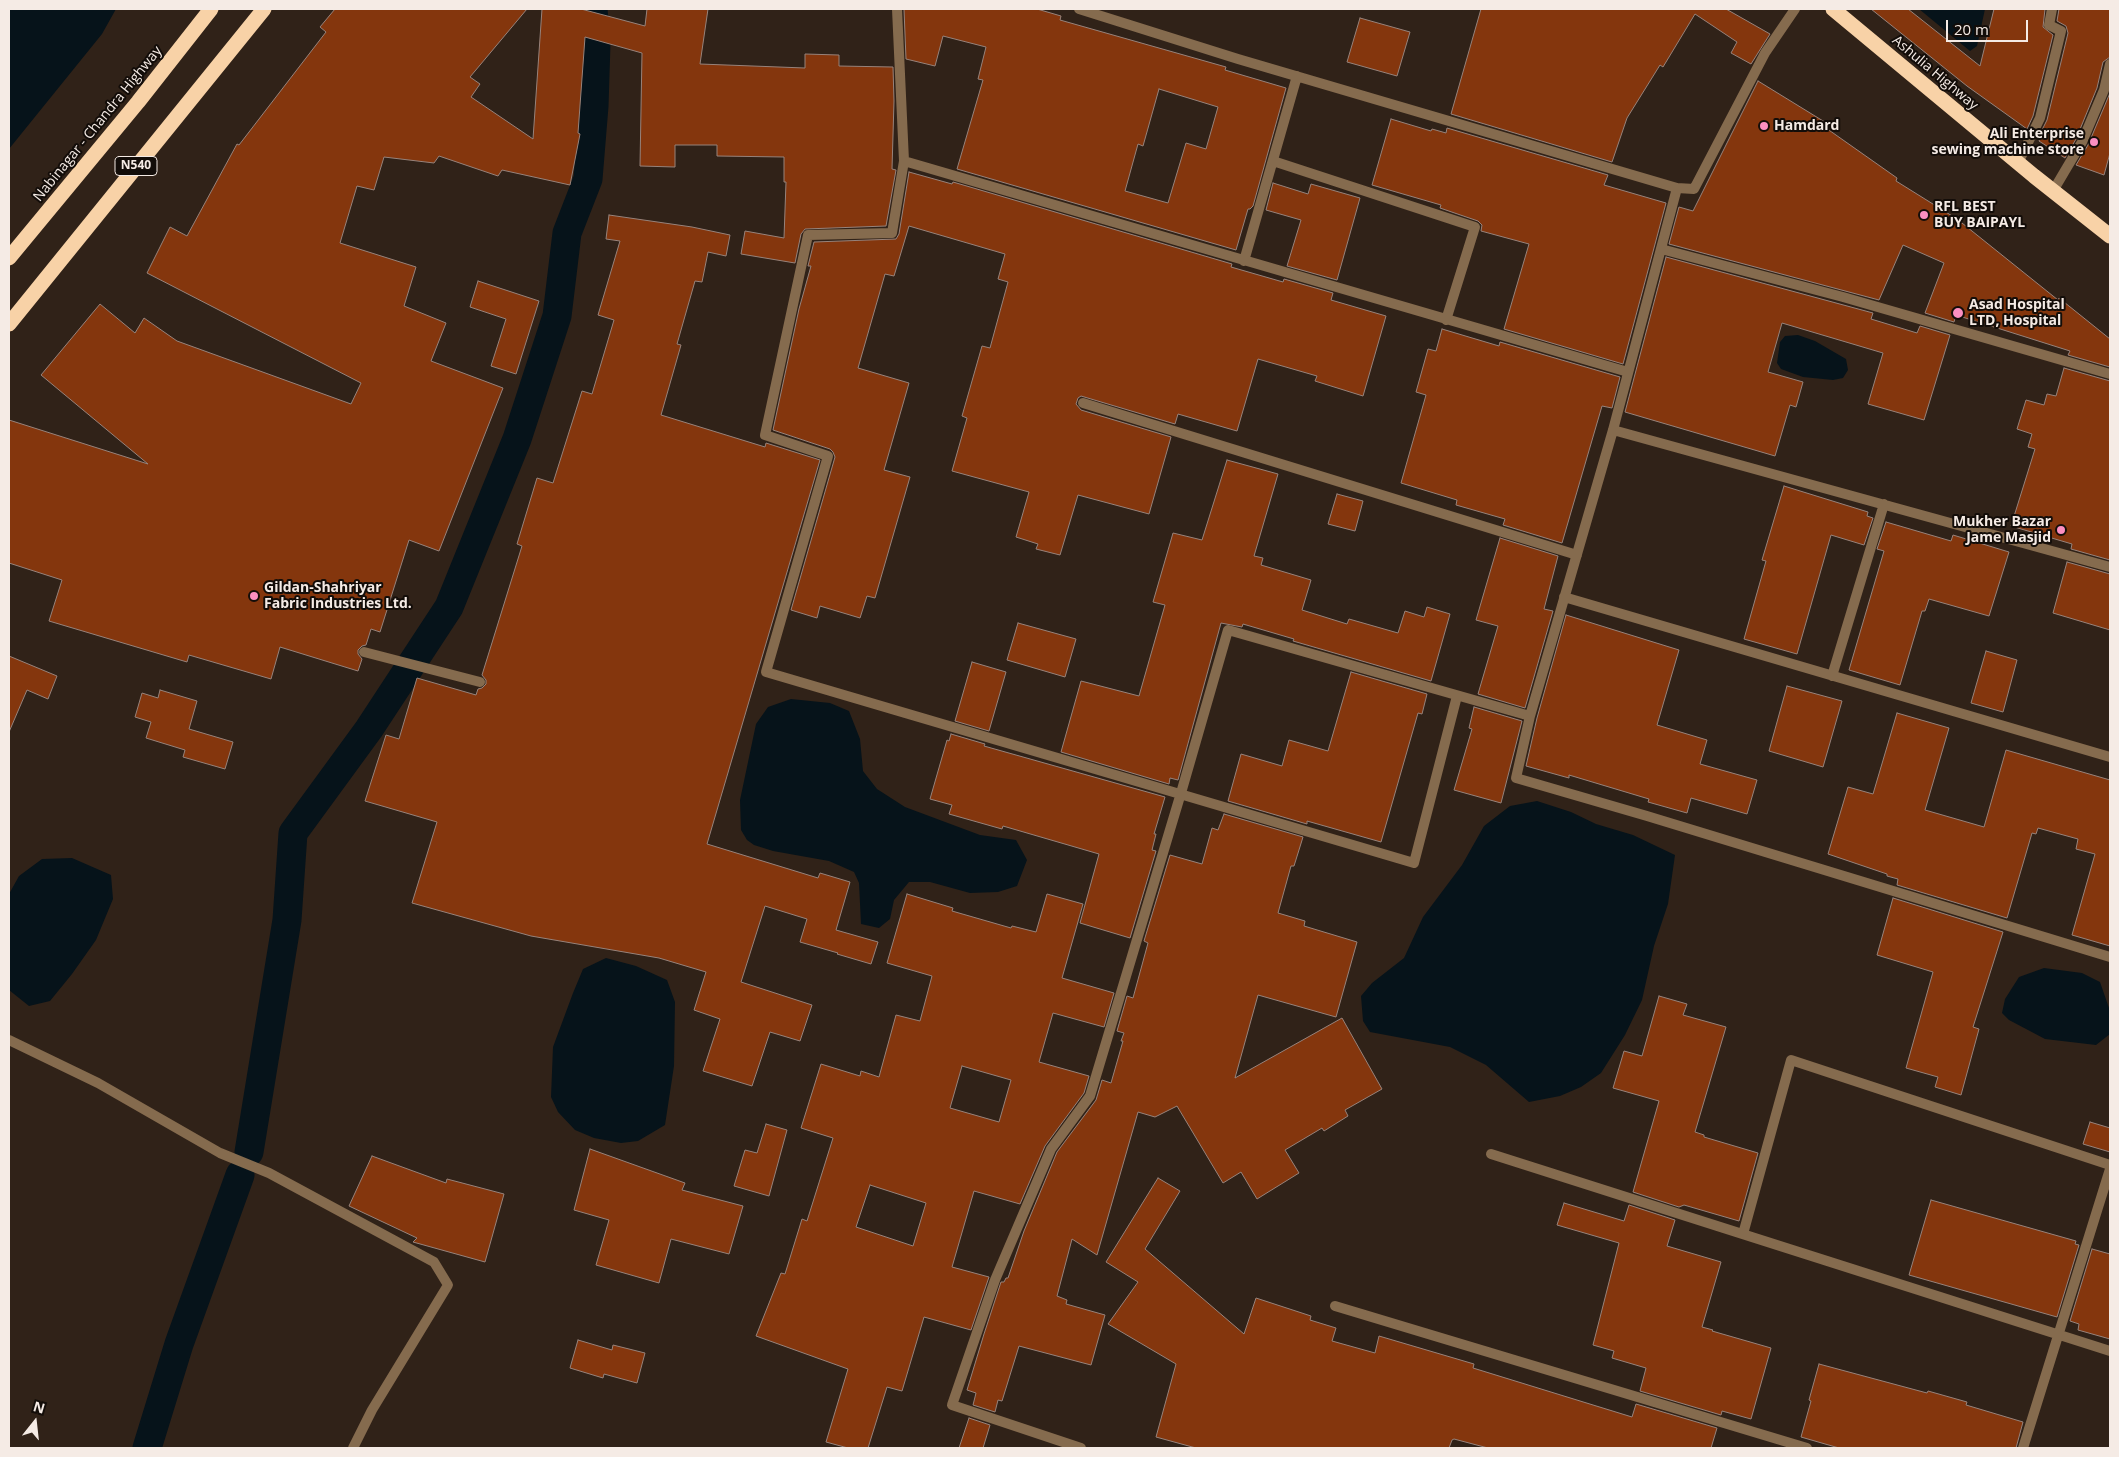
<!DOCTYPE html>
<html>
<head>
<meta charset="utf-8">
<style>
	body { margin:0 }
	#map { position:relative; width:2119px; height:1457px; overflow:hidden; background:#302218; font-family:"Open Sans",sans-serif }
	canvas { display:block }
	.frame { position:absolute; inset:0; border:10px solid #f5ebe5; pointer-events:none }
	.north { position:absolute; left:10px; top:1397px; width:50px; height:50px; -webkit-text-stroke:4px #130d09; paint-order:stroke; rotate:16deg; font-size:14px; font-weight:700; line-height:20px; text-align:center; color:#f5ebe5 }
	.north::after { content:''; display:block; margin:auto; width:18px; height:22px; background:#f5ebe5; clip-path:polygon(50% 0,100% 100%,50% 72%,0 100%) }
	.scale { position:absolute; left:1946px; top:20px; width:82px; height:22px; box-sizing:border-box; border:2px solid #f5ebe5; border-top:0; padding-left:6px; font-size:15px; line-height:18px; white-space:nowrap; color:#f5ebe5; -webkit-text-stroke:4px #130d09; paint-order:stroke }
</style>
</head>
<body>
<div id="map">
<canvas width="2119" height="1457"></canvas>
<div class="frame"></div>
<div class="north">N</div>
<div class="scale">20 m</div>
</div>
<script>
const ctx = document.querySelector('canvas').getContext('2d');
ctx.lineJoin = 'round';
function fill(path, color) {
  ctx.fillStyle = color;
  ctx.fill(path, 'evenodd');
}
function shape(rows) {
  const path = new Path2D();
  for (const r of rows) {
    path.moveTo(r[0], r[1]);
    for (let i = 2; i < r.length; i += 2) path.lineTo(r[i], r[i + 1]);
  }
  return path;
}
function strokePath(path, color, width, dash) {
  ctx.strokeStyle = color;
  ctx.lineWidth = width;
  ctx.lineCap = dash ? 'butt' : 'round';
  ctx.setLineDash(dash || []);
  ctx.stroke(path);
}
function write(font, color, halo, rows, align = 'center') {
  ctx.font = font + ' "Open Sans",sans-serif';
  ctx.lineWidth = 4;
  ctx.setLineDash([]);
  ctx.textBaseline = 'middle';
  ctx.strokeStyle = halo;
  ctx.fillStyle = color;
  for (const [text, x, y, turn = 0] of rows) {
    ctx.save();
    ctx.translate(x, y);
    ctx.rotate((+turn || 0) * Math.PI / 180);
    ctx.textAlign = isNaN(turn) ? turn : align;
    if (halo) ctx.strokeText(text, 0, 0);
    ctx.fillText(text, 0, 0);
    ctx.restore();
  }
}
fill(shape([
	[9,9,116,9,102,34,9,149],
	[1919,9,1985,9,1977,46,1970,51],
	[1798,335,1815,341,1846,359,1848,370,1843,378,1833,380,1803,377,1781,369,1777,363,1780,342,1785,336],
	[791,699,830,703,849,711,860,739,863,771,877,789,905,807,980,835,1016,840,1027,860,1017,886,998,892,970,893,930,882,909,882,894,900,890,919,879,928,861,924,859,883,854,872,829,861,773,851,754,845,747,840,741,830,740,800,756,724,768,707],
	[1537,801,1571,812,1596,824,1633,835,1675,855,1668,904,1654,946,1642,1000,1625,1035,1601,1073,1581,1087,1560,1096,1529,1102,1486,1065,1450,1047,1370,1032,1363,1021,1361,996,1372,983,1404,958,1423,917,1462,865,1484,826,1510,806],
	[72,858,111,875,113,899,96,940,72,974,50,1001,29,1006,9,990,9,894,19,876,42,859],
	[606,958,636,966,667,980,675,1002,674,1066,665,1125,638,1141,621,1143,594,1138,575,1130,558,1112,551,1097,553,1047,573,993,583,969],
	[2044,968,2082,973,2100,982,2109,1008,2110,1034,2096,1045,2045,1039,2009,1020,2002,1013,2005,999,2019,977]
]), '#06131a');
strokePath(shape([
	[249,1152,287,920,293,833,369,729,449,607,517,439,557,316,567,233,588,179,594,106,596,43,593,9],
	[147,1448,179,1344,240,1175]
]), '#06131a', 29);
const building = shape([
	[335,9,527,9,470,77,480,84,471,97,533,139,542,9,581,9,645,26,647,9,708,9,700,64,805,68,805,54,839,55,839,66,893,67,894,101,892,169,896,170,886,226,805,229,801,234,795,263,741,254,745,231,784,238,786,182,784,182,784,157,717,156,717,145,675,145,675,167,640,166,642,53,585,37,578,133,580,134,570,185,502,170,498,176,439,156,434,163,384,157,374,190,357,186,340,243,416,267,404,306,446,323,431,361,503,388,439,551,409,540,380,632,371,629,366,645,362,646,358,650,358,654,362,659,358,671,280,647,271,679,189,655,187,662,49,621,62,580,9,563,9,420,148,464,41,375,100,304,135,333,144,318,177,341,351,404,361,383,147,273,170,227,187,236,237,144,239,145,326,32,320,27,335,9],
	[904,9,1037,9,1061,16,1060,20,1226,67,1225,70,1286,88,1253,206,1250,209,1248,209,1236,250,957,169,983,80,978,79,986,47,943,36,935,66,906,59,904,9],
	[1159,89,1218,107,1206,149,1186,143,1168,203,1125,191,1138,144,1143,146,1159,89],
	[1481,9,1726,9,1770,34,1751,64,1731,53,1737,42,1695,14,1663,67,1660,65,1627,118,1612,162,1451,114,1481,9],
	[1871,9,1908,9,1980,66,1994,9,2045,9,2043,27,2053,35,2033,116,2027,129,1967,86,1871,9],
	[2059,9,2110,9,2110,57,2103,62,2097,88,2076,139,2065,158,2039,141,2040,139,2038,138,2047,120,2068,33,2066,26,2057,21,2059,9],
	[1360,18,1410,32,1397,76,1347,62,1360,18],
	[1758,81,1828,124,1826,128,1897,178,1896,181,1957,219,2058,300,2059,298,2110,339,2110,367,2068,355,2070,351,1956,315,1954,322,1925,313,1944,263,1903,245,1879,300,1669,244,1679,207,1693,211,1758,81],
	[2110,93,2110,153,2104,175,2076,165,2088,145,2110,93],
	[1391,119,1431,131,1432,129,1446,133,1447,128,1608,175,1604,185,1666,203,1623,364,1504,329,1529,244,1481,231,1482,225,1478,221,1440,208,1441,205,1372,185,1391,119],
	[909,172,952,184,953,182,1232,264,1231,267,1283,282,1284,279,1333,293,1331,300,1386,316,1363,396,1315,381,1317,376,1258,359,1237,431,1178,414,1175,424,1081,396,1078,398,1076,404,1081,410,1171,437,1149,514,1078,495,1060,555,1036,549,1038,544,1016,537,1029,492,952,471,967,418,962,416,982,346,990,348,1008,282,998,279,1005,254,909,226,894,276,885,274,858,368,909,383,884,470,910,477,875,598,867,596,860,618,820,606,817,618,791,610,835,457,833,452,830,449,773,430,799,309,811,266,808,266,814,242,896,239,899,234,909,172],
	[1273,183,1308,194,1311,184,1360,198,1337,280,1287,266,1301,220,1266,210,1273,183],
	[609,215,692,227,730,235,726,256,708,252,702,282,695,281,677,344,681,345,661,415,765,447,766,443,820,460,707,844,818,878,820,873,850,882,836,930,878,942,871,964,837,954,838,953,800,942,807,919,765,906,741,982,812,1005,800,1041,770,1032,752,1086,703,1071,720,1019,694,1010,706,972,659,958,531,936,412,903,437,822,365,801,386,735,399,739,417,678,476,695,478,689,482,688,486,684,486,680,482,675,522,546,517,544,537,478,553,483,582,391,592,394,614,320,598,315,620,241,606,239,609,215],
	[1666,257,1873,313,1871,319,1917,333,1920,326,1950,335,1924,420,1868,404,1883,353,1782,323,1768,372,1803,382,1796,407,1790,405,1775,456,1625,412,1666,257],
	[478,281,539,301,516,374,491,366,506,319,470,307,478,281],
	[1442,329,1499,346,1500,342,1620,377,1612,408,1602,406,1562,543,1503,525,1505,519,1456,505,1457,500,1401,483,1426,395,1416,392,1428,349,1436,351,1442,329],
	[2064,368,2110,381,2110,560,2071,549,2072,544,2011,526,2035,449,2028,447,2032,434,2017,429,2026,400,2044,405,2047,394,2056,396,2064,368],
	[1227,460,1278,474,1254,556,1263,558,1261,565,1311,580,1302,610,1347,624,1349,619,1398,633,1405,611,1424,617,1427,607,1450,614,1431,681,1293,641,1294,639,1243,624,1242,627,1221,623,1178,780,1170,778,1169,784,1061,752,1081,681,1139,696,1165,605,1153,602,1173,533,1202,540,1227,460],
	[1784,486,1868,512,1867,516,1873,518,1864,545,1831,535,1797,654,1744,639,1766,561,1762,560,1784,486],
	[1337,494,1363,501,1355,531,1328,524,1337,494],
	[1886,522,1951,541,1953,535,2009,552,1989,616,1929,599,1925,611,1922,611,1900,685,1849,670,1884,551,1877,549,1886,522],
	[1500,538,1558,556,1544,609,1553,611,1525,708,1478,694,1498,626,1476,620,1500,538],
	[2067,562,2110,574,2110,630,2053,613,2067,562],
	[1566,615,1679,650,1657,725,1707,740,1700,764,1757,780,1747,814,1691,798,1687,813,1648,802,1649,799,1569,775,1569,778,1526,766,1537,718,1566,615],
	[1018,623,1076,639,1065,677,1007,660,1018,623],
	[1986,651,2017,660,2003,712,1971,703,1986,651],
	[9,656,57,676,48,699,27,690,9,732,9,656],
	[972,662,1006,672,989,731,955,721,972,662],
	[1351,672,1427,694,1422,714,1418,713,1381,842,1307,821,1307,824,1228,801,1241,754,1282,766,1289,740,1328,751,1351,672],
	[1787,686,1842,701,1823,767,1769,751,1787,686],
	[160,690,197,701,189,729,233,742,225,769,183,757,185,750,146,738,151,722,135,717,142,693,158,698,160,690],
	[1474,707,1522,721,1501,803,1454,790,1472,729,1469,728,1474,707],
	[1897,713,1949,728,1925,810,1984,827,2006,750,2110,780,2110,946,2072,935,2095,854,2076,849,2078,839,2038,828,2036,834,2032,833,2007,918,1897,885,1898,879,1887,876,1887,874,1828,854,1848,787,1873,794,1897,713],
	[951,734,985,744,984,746,1165,797,1154,834,1156,834,1152,850,1156,851,1130,938,1080,923,1099,854,1003,826,1002,829,949,814,952,805,930,799,947,740,949,741,951,734],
	[1224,814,1303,837,1294,866,1291,866,1278,913,1305,921,1304,926,1357,942,1336,1017,1258,995,1235,1078,1342,1018,1382,1089,1345,1110,1348,1116,1324,1131,1322,1128,1285,1150,1299,1173,1257,1199,1241,1172,1223,1183,1177,1106,1155,1117,1138,1112,1097,1255,1072,1239,1057,1296,1067,1300,1066,1304,1105,1315,1091,1365,1019,1346,1002,1401,998,1400,995,1412,973,1405,976,1393,967,1390,984,1334,1001,1282,1004,1282,1006,1278,1008,1278,1024,1231,1057,1152,1096,1100,1102,1080,1111,1083,1123,1041,1121,1041,1124,1033,1117,1031,1127,996,1133,998,1148,943,1144,941,1170,855,1202,864,1212,828,1218,830,1224,814],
	[907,894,953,908,952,911,1011,928,1012,926,1036,932,1047,894,1083,904,1062,978,1114,993,1104,1027,1053,1013,1039,1062,1089,1076,1084,1093,1045,1146,1020,1204,974,1191,952,1267,989,1277,971,1330,924,1317,902,1391,887,1387,868,1448,848,1448,826,1442,848,1369,756,1336,781,1273,785,1274,802,1219,807,1221,833,1138,801,1128,821,1064,860,1076,861,1071,879,1077,896,1015,920,1021,932,976,887,963,907,894],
	[962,1066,1011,1080,999,1122,950,1108,962,1066],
	[870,1185,926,1203,913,1246,856,1227,870,1185],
	[1893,898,2003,932,1973,1027,1979,1029,1961,1095,1935,1087,1938,1077,1906,1068,1933,972,1877,955,1893,898],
	[1659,996,1687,1004,1683,1015,1726,1027,1695,1132,1704,1135,1704,1137,1758,1153,1739,1221,1684,1205,1679,1207,1633,1192,1659,1101,1613,1088,1624,1051,1642,1056,1659,996],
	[2090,1122,2110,1128,2110,1152,2083,1144,2090,1122],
	[766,1124,787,1130,769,1196,734,1186,745,1150,757,1153,766,1124],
	[590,1149,685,1183,682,1190,743,1206,729,1254,671,1239,659,1283,596,1265,609,1220,574,1210,590,1149],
	[372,1156,446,1183,447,1179,504,1194,485,1262,413,1242,417,1238,349,1206,372,1156],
	[1158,1178,1180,1191,1145,1249,1244,1334,1256,1298,1311,1316,1310,1320,1336,1328,1332,1341,1375,1353,1379,1336,1474,1364,1473,1368,1632,1417,1636,1404,1717,1428,1711,1448,1488,1448,1454,1439,1452,1440,1449,1448,1196,1448,1156,1437,1176,1364,1108,1324,1138,1282,1106,1262,1158,1178],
	[1931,1200,2076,1241,2075,1244,2079,1245,2057,1317,1909,1275,1931,1200],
	[1564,1203,1624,1221,1629,1205,1675,1220,1667,1246,1721,1262,1702,1327,1713,1330,1712,1331,1771,1348,1751,1419,1722,1411,1721,1415,1640,1391,1646,1368,1612,1358,1614,1351,1593,1345,1619,1243,1557,1225,1564,1203],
	[2092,1249,2110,1254,2110,1339,2078,1330,2079,1324,2070,1321,2092,1249],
	[578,1340,612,1350,613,1345,645,1353,637,1383,604,1374,603,1378,570,1368,578,1340],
	[1819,1364,1927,1393,1928,1391,1967,1402,1966,1405,2023,1422,2016,1448,1839,1448,1801,1437,1811,1401,1809,1400,1819,1364],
	[969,1418,990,1425,983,1448,959,1448,969,1418]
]);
fill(building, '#84360d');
strokePath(building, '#97837b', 1);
strokePath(shape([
	[897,9,904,161,892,233,808,235,765,435,828,456,766,672,1414,863,1457,696],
	[1079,9,1238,59,1677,188,1613,430,1530,716],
	[904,161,1628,372],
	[1273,161,1475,227,1446,320],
	[2018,163,2040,118,2061,31,2049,25,2052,9],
	[1677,188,1694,189,1765,53,1795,9],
	[2053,191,2082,142,2104,90,2110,64],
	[1661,249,1843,297,2110,374],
	[1244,261,1297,76],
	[1083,403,1577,555],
	[1613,430,2110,567],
	[1564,597,2110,757],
	[364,652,480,682],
	[1832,676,1884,504],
	[9,1040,98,1083,220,1153,269,1173,434,1262,448,1285,372,1410,353,1448],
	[1491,1154,2110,1351],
	[1743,1234,1791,1060,2110,1165],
	[1335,1306,1807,1448],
	[1081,1448,952,1405,995,1280,1051,1149,1090,1096,1181,793,1228,630,1530,716,1516,778,1647,816,2110,957],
	[2023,1448,2110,1169]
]), '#856b4e', 10);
strokePath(shape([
	[1833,9,2034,176,2110,236],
	[9,258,138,102,211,9],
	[9,324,264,9]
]), '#f8d2a7', 15);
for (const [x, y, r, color] of [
	[1764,126,5,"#fc8fc1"],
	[2094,142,5,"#fc8fc1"],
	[1924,215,5,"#fc8fc1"],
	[1958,313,6,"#fc8fc1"],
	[2061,530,5,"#fc8fc1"],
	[254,596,5,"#fc8fc1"]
]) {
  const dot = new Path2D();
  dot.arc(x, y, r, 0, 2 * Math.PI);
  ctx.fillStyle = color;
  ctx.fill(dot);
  strokePath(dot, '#130d09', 2);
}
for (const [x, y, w] of [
	[136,166,42]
]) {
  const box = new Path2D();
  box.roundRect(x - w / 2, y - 9.5, w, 19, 4);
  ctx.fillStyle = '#130d09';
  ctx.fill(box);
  strokePath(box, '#f5ebe5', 1);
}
write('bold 12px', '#f5ebe5', null, [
	["N540",136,166]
]);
write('14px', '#f5ebe5', '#130d09', [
	["Ashulia Highway",1935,73,40],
	["Nabinagar - Chandra Highway",98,124,-51]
]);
write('bold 14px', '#f5ebe5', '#130d09', [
	["Hamdard",1774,126],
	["Ali Enterprise",2084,134,"right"],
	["sewing machine store",2084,150,"right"],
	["RFL BEST",1934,207],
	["BUY BAIPAYL",1934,223],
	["Asad Hospital",1969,305],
	["LTD, Hospital",1969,321],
	["Mukher Bazar",2051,522,"right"],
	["Jame Masjid",2051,538,"right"],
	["Gildan-Shahriyar",264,588],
	["Fabric Industries Ltd.",264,604]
], 'left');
</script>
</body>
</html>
